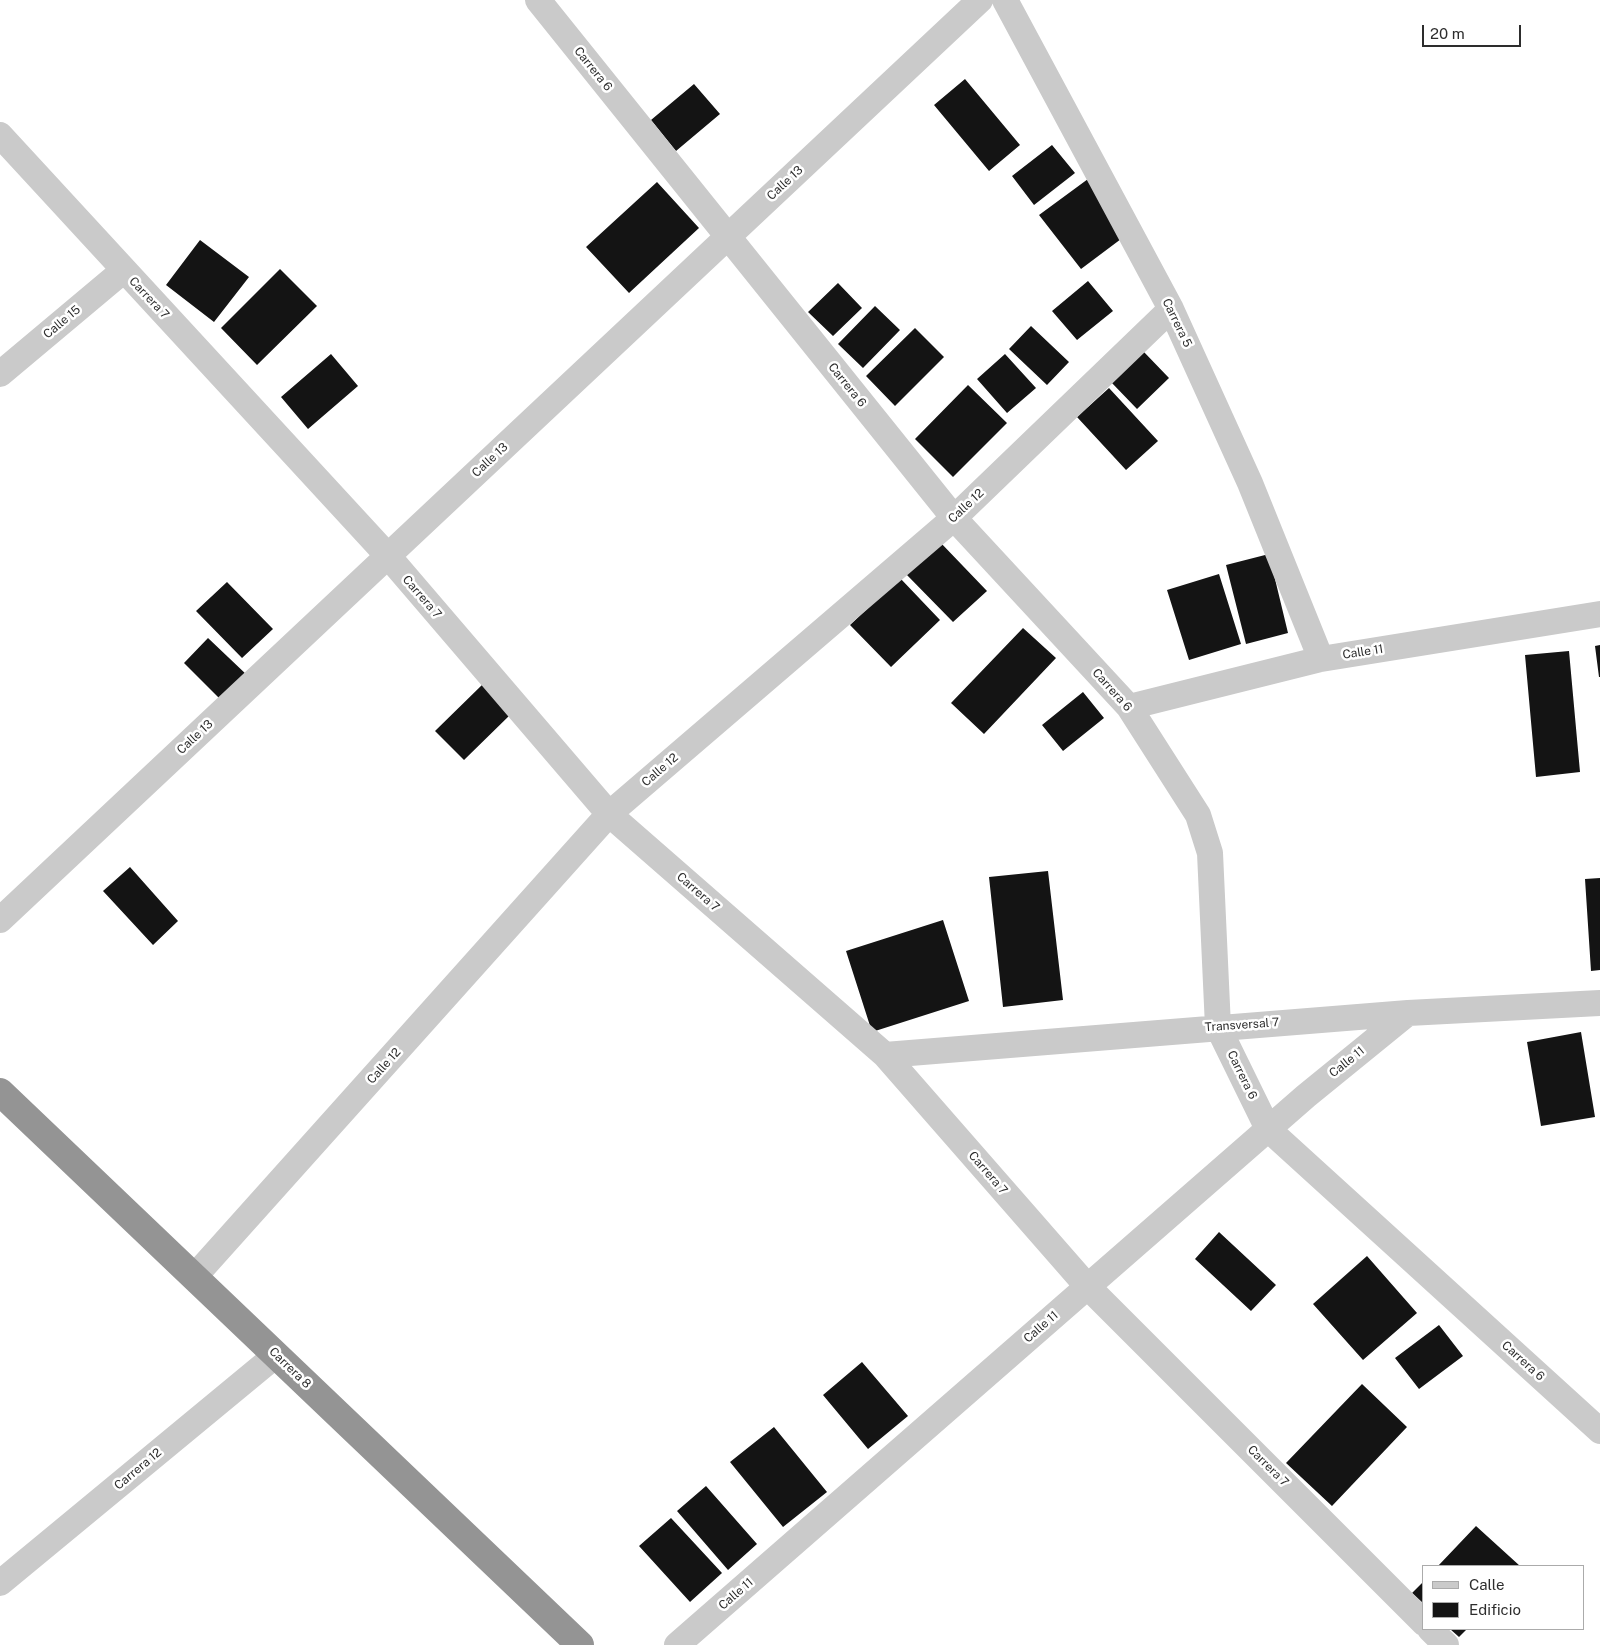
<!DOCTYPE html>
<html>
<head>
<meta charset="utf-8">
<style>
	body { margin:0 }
	#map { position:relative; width:1600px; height:1645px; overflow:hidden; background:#fff; font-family:"Public Sans",sans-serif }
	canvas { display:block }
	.legend { position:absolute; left:1422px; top:1565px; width:162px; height:65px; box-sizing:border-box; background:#fff; border:1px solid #ababab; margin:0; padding:6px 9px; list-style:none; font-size:15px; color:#2d2d2d }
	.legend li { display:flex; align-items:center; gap:10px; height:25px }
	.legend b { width:25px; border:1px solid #ababab }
	.scale { position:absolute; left:1422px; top:25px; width:99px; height:22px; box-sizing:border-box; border:2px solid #2d2d2d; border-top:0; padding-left:6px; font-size:15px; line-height:18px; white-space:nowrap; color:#2d2d2d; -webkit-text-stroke:4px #fff; paint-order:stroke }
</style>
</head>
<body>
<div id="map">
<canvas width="1600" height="1645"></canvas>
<ul class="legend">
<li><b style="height:6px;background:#cacaca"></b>Calle</li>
<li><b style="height:14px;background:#141414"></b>Edificio</li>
</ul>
<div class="scale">20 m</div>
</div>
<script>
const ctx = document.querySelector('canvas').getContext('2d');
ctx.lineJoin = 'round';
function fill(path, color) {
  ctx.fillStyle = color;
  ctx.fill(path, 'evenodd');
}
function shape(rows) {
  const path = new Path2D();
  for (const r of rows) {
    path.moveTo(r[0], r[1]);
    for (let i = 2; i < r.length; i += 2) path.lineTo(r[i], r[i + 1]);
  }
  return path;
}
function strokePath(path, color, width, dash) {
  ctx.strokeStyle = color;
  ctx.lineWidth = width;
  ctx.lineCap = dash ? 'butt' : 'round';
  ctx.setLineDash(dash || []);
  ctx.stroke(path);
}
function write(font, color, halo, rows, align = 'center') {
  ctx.font = font + ' "Public Sans",sans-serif';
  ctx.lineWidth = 5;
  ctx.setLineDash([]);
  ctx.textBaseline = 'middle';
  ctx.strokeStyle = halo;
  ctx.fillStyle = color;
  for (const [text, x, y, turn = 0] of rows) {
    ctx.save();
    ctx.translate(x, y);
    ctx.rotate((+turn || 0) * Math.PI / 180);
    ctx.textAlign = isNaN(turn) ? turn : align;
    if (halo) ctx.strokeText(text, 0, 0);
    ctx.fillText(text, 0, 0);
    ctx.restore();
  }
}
fill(shape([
	[965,79,1020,145,989,171,934,105],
	[694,84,720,114,676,151,651,120],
	[1052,145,1075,173,1034,205,1012,176],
	[1088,179,1129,233,1081,269,1039,215],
	[657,182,699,228,629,293,586,247],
	[200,240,249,277,214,322,166,285],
	[280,269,317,306,257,365,221,328],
	[1088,281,1113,311,1077,340,1052,311],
	[838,283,862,308,833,336,808,312],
	[875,306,900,330,863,368,838,344],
	[1031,326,1069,362,1047,385,1009,349],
	[915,328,944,357,895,406,866,376],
	[1143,351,1169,378,1137,409,1111,382],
	[331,354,358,386,308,429,281,397],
	[1005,354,1036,388,1007,413,977,379],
	[968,385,1007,423,953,477,915,439],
	[1109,388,1158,441,1126,470,1077,417],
	[939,541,987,591,953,622,905,573],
	[1269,554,1288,633,1246,644,1226,565],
	[1219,574,1241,644,1189,660,1167,590],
	[900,578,940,620,891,667,850,625],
	[227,582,273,629,242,658,196,611],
	[1023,628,1056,658,984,734,951,703],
	[208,638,248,676,222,701,184,663],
	[1600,645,1600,677,1599,677,1595,646],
	[1569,651,1580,772,1536,777,1525,655],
	[483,684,511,714,464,760,435,731],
	[1083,692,1104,718,1063,751,1042,725],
	[130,867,178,921,153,945,103,891],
	[1048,871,1063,1000,1003,1007,989,877],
	[1600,878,1600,970,1591,971,1585,879],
	[943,920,969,1001,872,1032,846,951],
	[1581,1032,1595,1117,1541,1126,1527,1042],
	[1219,1232,1276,1285,1251,1311,1195,1259],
	[1367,1256,1417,1313,1363,1360,1313,1304],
	[1439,1325,1463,1356,1419,1389,1395,1358],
	[862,1362,908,1416,868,1449,823,1395],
	[1362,1384,1407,1427,1332,1506,1286,1463],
	[774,1427,827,1492,783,1527,730,1462],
	[706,1486,757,1544,728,1570,677,1511],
	[671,1518,722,1573,690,1602,639,1546],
	[1476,1526,1520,1566,1438,1566],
	[1424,1581,1424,1604,1412,1593],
	[1450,1629,1467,1629,1459,1637]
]), '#141414');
strokePath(shape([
	[538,0,954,518,1129,707,1198,815,1210,853,1218,1027,1268,1129,1600,1431],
	[1005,0,1171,309,1250,483,1321,659],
	[0,135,388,556,609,814,885,1055,1087,1286,1424,1623],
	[0,374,124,270],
	[1129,707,1321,659,1600,614],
	[0,920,980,0],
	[885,1055,1408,1013,1600,1003],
	[194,1277,609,814,954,518,1171,309],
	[0,1583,276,1355],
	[1430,1629,1446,1645],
	[677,1645,1306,1096,1408,1013]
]), '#cacaca', 26);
strokePath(shape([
	[0,1092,580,1645]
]), '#949494', 28);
write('12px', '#2d2d2d', '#fff', [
	["Carrera 6",593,69,51],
	["Calle 13",785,183,-43],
	["Carrera 7",149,298,47],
	["Calle 15",62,322,-40],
	["Carrera 5",1177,323,64],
	["Carrera 6",847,385,51],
	["Calle 13",490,460,-43],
	["Calle 12",966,506,-43],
	["Carrera 7",422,597,49],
	["Calle 11",1363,652,-9],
	["Carrera 6",1112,690,48],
	["Calle 13",195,737,-43],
	["Calle 12",660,770,-41],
	["Carrera 7",698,892,41],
	["Transversal 7",1242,1025,-4],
	["Calle 11",1347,1062,-39],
	["Calle 12",384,1066,-48],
	["Carrera 6",1242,1075,64],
	["Carrera 7",988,1173,49],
	["Calle 11",1041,1327,-41],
	["Carrera 6",1523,1361,42],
	["Carrera 8",290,1368,44],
	["Carrera 7",1268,1466,45],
	["Carrera 12",138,1469,-40],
	["Calle 11",736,1594,-41]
]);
</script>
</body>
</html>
